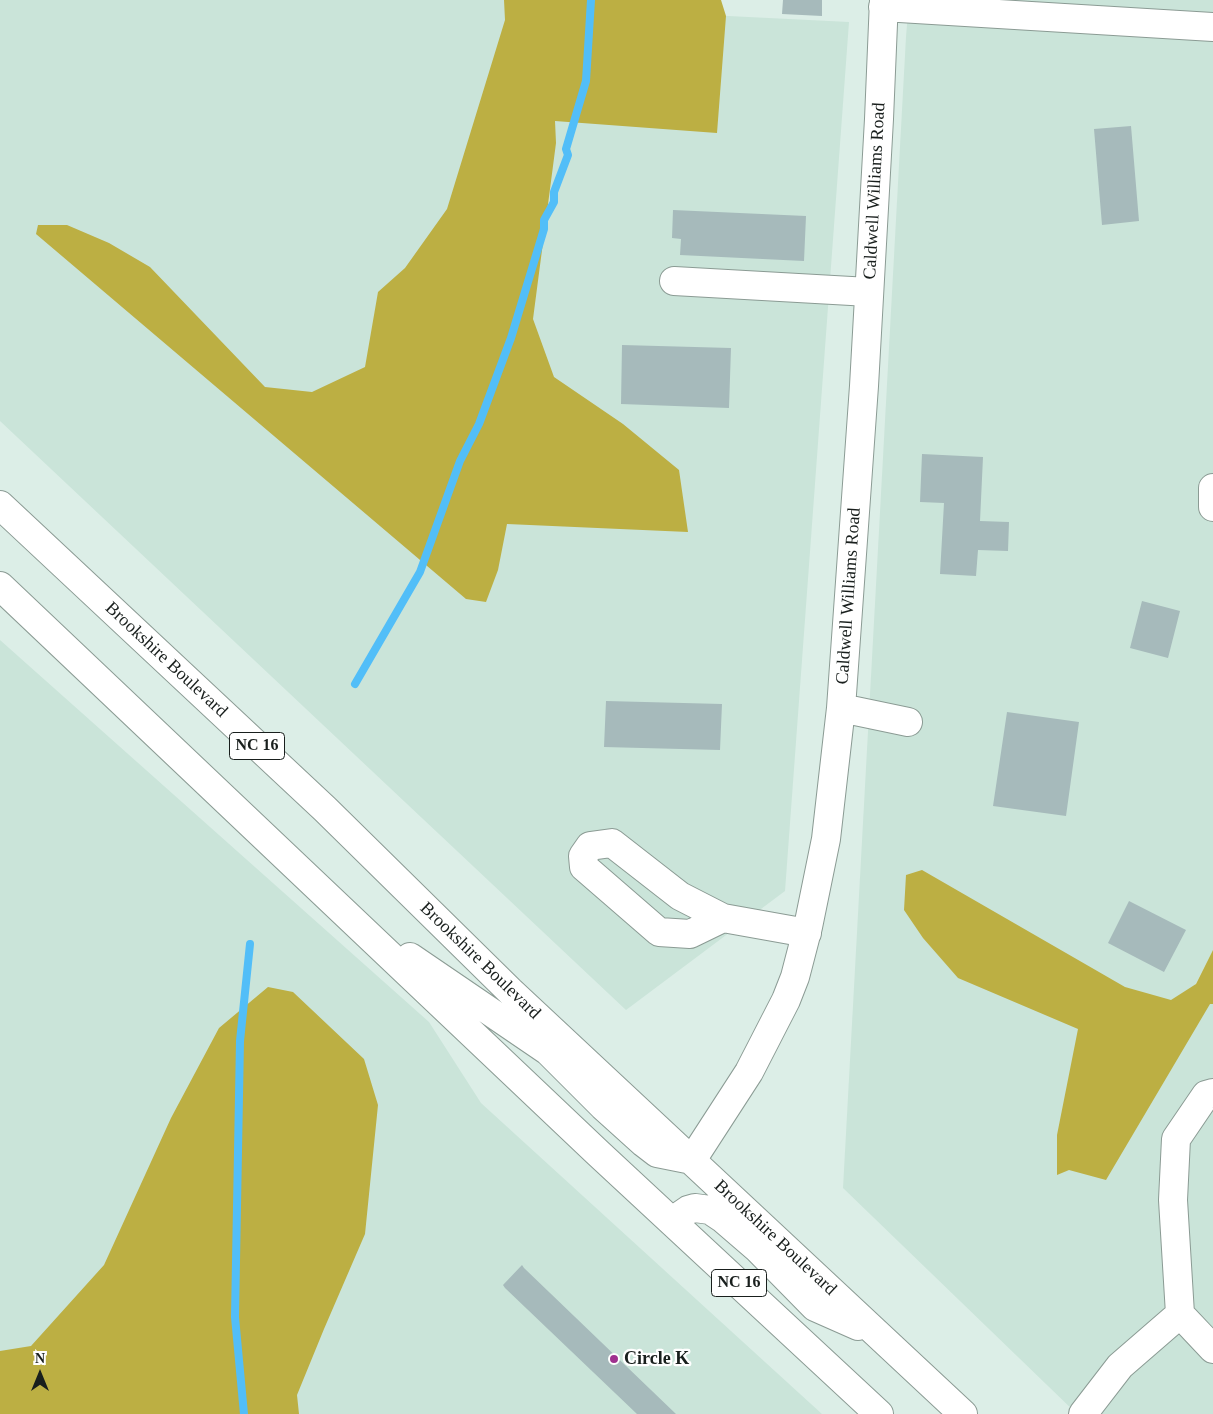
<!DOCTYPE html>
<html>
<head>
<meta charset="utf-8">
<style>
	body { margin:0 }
	#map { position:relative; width:1213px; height:1414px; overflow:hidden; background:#dceee7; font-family:Georgia,serif }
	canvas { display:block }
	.north { position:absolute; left:15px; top:1349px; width:50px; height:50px; -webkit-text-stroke:4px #fff; paint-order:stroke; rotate:0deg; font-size:14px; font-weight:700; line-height:20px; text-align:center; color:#191f1d }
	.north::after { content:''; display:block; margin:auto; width:18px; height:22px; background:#191f1d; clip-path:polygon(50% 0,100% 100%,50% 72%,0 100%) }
</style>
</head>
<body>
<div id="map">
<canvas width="1213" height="1414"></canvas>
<div class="north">N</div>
</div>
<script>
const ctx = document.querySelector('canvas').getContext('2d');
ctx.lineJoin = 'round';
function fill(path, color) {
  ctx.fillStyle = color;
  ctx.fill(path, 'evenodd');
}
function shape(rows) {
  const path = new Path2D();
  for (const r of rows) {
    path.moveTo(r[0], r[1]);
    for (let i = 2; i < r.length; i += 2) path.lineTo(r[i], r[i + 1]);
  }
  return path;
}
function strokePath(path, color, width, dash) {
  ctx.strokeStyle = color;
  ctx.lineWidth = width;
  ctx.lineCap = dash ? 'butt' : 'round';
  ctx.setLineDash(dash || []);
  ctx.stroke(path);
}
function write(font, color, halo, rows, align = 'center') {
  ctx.font = font + ' Georgia,serif';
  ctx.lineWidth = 4.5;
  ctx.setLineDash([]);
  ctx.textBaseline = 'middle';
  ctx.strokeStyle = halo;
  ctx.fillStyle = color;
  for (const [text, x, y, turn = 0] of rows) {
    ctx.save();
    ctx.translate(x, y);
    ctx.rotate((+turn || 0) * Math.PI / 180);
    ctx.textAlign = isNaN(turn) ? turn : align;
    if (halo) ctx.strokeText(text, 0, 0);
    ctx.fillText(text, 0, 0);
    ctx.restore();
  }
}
fill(shape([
	[0,0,648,0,648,12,849,22,785,891,626,1010,0,421],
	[909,0,1213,0,1213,950,1187,1001,1213,1004,1213,1414,1077,1414,843,1188,906,37],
	[0,640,429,1022,481,1103,822,1414,0,1414]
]), '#cae4d9');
fill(shape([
	[504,0,721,0,726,16,717,133,555,121,556,143,533,319,554,377,623,424,679,470,688,532,507,524,498,570,486,602,466,599,36,234,38,225,67,225,109,243,150,267,265,387,312,392,365,367,378,292,405,268,447,209,505,20],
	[922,870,1125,987,1171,1000,1196,984,1213,950,1213,1004,1210,1004,1106,1180,1069,1170,1057,1175,1057,1135,1078,1029,958,978,923,938,904,910,906,875],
	[268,987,293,992,364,1059,378,1105,365,1234,324,1329,297,1395,299,1414,0,1414,0,1351,31,1346,104,1265,171,1118,219,1028]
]), '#bcaf43');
strokePath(shape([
	[355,684,420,572,460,461,479,424,511,338,544,229,544,220,554,202,554,192,568,155,566,149,586,81,591,0],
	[244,1414,235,1317,240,1041,250,944]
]), '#52bef8', 8);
fill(shape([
	[783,0,822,0,822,16,782,14],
	[1131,126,1139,221,1102,225,1094,129],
	[673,210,806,216,804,261,680,255,681,239,672,238],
	[622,345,731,348,729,408,621,404],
	[922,454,983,457,980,521,1009,522,1008,551,978,550,976,576,940,574,944,503,920,502],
	[1142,601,1180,611,1168,658,1130,648],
	[606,701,722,704,720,750,604,747],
	[1007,712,1079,722,1066,816,993,806],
	[1129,901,1186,930,1164,972,1108,943],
	[522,1265,524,1268,676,1414,637,1414,505,1288,503,1285]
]), '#a6babb');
const minor = shape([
	[883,7,1213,27],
	[674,281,869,292],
	[1213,488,1213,507],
	[841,708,908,722],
	[723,918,690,934,659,932,584,867,583,856,590,846,612,843,680,896,723,918,807,933],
	[692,1160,749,1072,786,1000,795,977,808,927,826,839,841,708,864,386,879,119,884,0],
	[1180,1314,1213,1349],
	[1083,1414,1120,1366,1180,1314,1173,1200,1176,1139,1206,1095,1213,1093]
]);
const highway = shape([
	[0,505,325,809,510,991,963,1414],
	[0,586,598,1153,879,1414],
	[410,957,548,1051,603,1106,644,1143,657,1153,687,1159],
	[672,1221,688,1210,695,1208,710,1210,722,1218,758,1249,815,1307,858,1326]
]);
strokePath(minor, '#8b9b94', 30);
strokePath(highway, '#8b9b94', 30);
strokePath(minor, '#fff', 28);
strokePath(highway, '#fff', 28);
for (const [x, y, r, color] of [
	[614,1359,5,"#9f308e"]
]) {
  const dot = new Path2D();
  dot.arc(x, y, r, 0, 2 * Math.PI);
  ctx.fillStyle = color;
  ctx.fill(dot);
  strokePath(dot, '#fff', 2);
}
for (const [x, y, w] of [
	[257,746,55],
	[739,1283,55]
]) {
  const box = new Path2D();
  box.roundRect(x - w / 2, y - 13.5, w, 27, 4);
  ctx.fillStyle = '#fff';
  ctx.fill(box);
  strokePath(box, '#191f1d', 1);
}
write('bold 16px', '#191f1d', null, [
	["NC 16",257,746],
	["NC 16",739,1283]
]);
write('18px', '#191f1d', '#fff', [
	["Caldwell Williams Road",875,191,-87],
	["Caldwell Williams Road",849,596,-86],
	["Brookshire Boulevard",166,660,43],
	["Brookshire Boulevard",480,961,44],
	["Brookshire Boulevard",775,1238,43]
]);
write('bold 18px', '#191f1d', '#fff', [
	["Circle K",624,1359]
], 'left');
</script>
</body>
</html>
